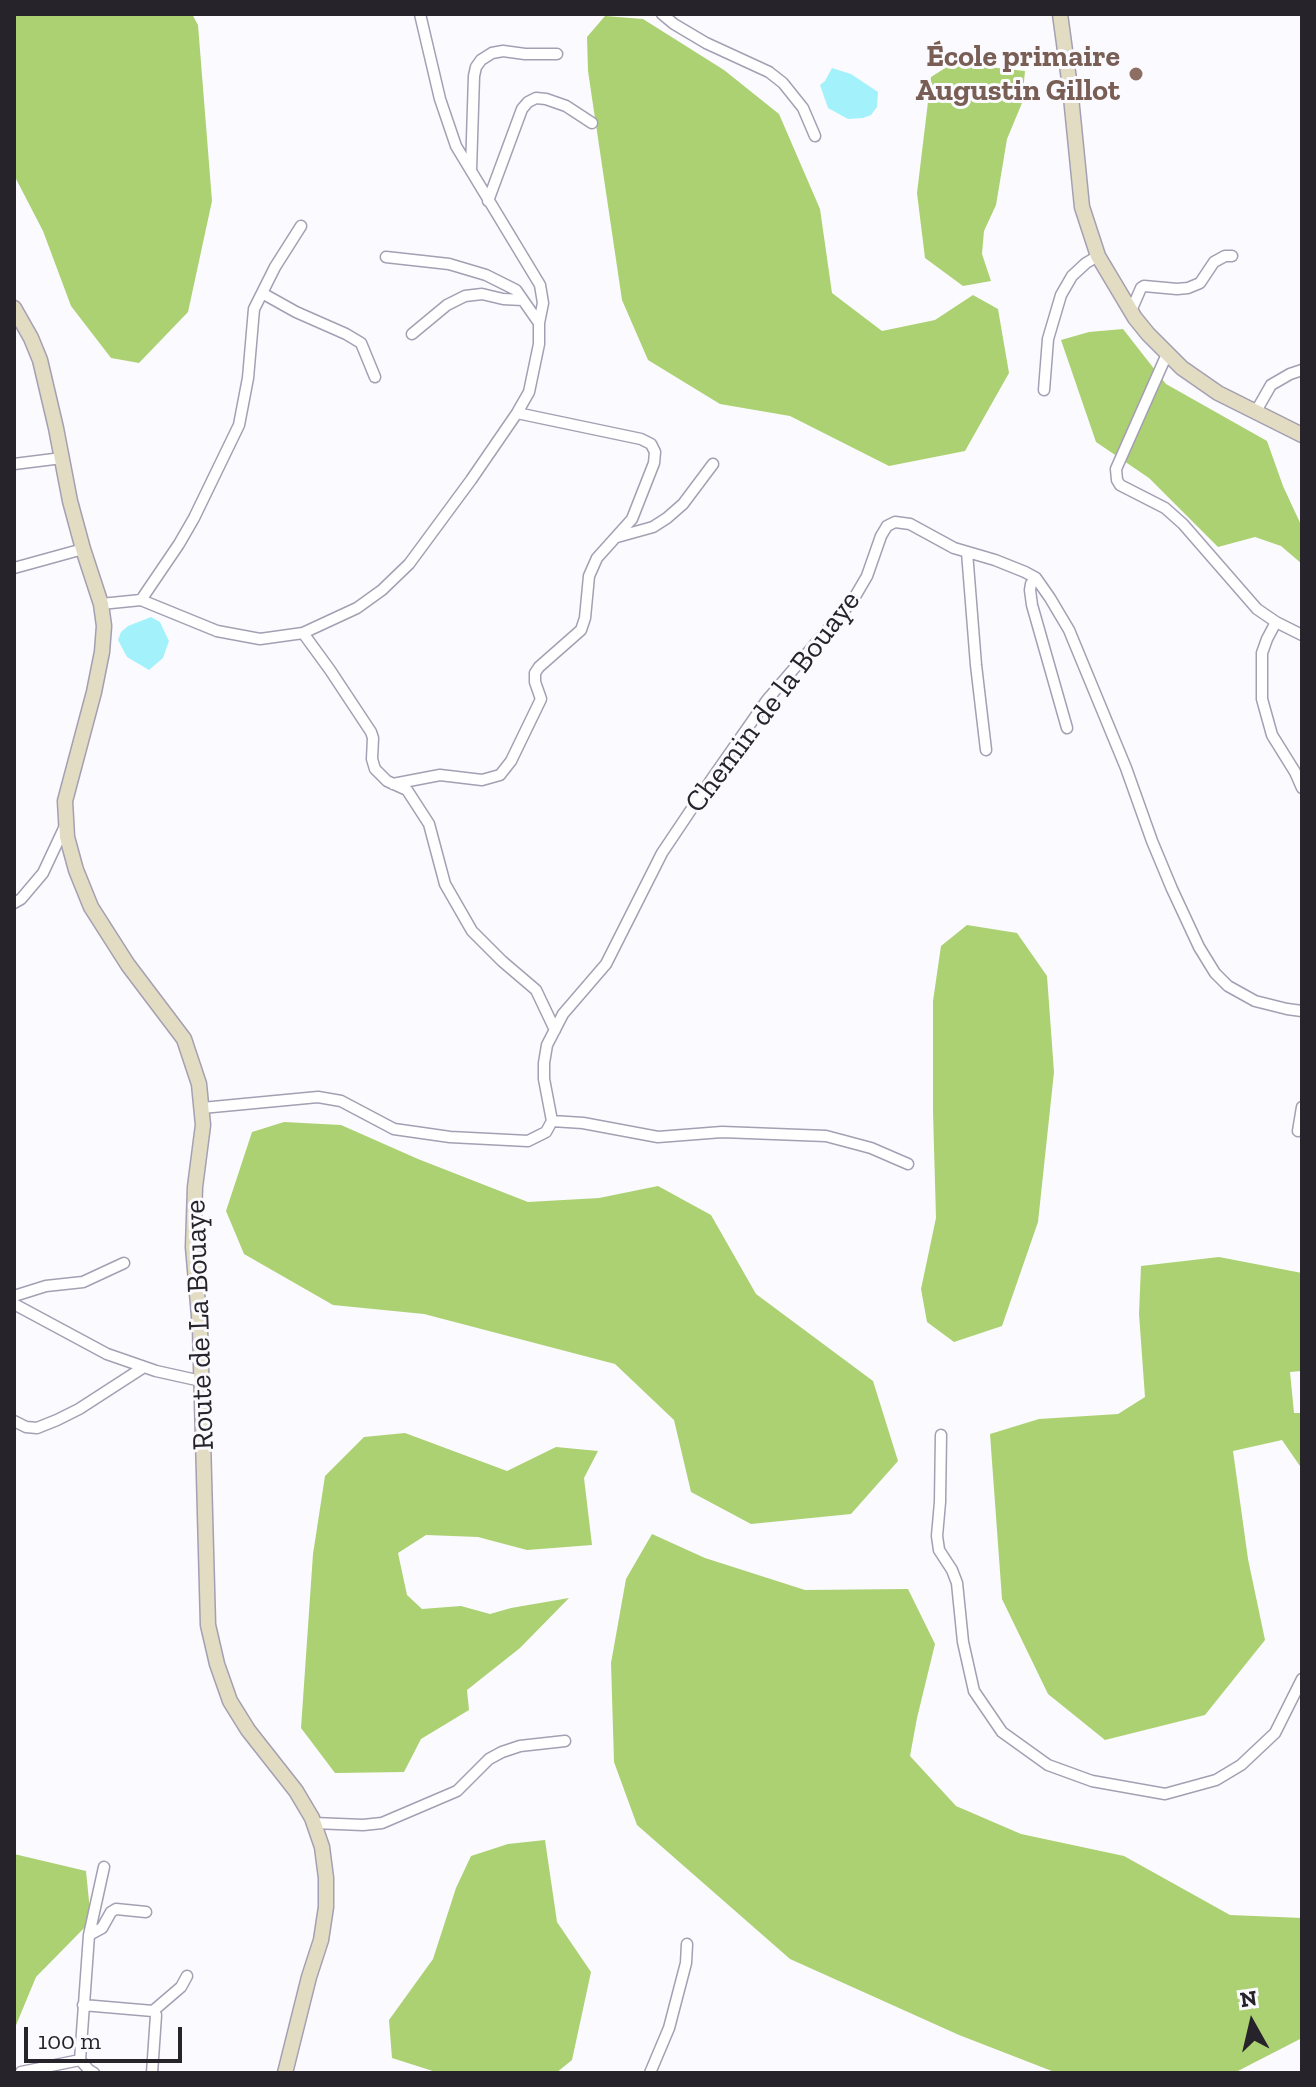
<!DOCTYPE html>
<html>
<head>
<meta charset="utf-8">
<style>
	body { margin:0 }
	#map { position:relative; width:1316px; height:2087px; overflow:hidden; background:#fbfafe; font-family:"Zilla Slab",serif }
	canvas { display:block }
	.frame { position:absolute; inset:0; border:16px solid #26232b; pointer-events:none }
	.north { position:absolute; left:1212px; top:1983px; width:80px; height:80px; -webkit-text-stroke:6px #fbfafe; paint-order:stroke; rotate:352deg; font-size:22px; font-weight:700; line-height:32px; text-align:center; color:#26232b }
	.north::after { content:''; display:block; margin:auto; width:28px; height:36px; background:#26232b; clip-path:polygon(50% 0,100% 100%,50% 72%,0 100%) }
	.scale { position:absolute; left:24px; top:2027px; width:158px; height:36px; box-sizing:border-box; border:4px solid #26232b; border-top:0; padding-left:10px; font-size:24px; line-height:28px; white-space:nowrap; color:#26232b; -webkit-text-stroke:6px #fbfafe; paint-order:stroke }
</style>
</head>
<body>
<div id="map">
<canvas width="1316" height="2087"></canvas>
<div class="frame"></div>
<div class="north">N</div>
<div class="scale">100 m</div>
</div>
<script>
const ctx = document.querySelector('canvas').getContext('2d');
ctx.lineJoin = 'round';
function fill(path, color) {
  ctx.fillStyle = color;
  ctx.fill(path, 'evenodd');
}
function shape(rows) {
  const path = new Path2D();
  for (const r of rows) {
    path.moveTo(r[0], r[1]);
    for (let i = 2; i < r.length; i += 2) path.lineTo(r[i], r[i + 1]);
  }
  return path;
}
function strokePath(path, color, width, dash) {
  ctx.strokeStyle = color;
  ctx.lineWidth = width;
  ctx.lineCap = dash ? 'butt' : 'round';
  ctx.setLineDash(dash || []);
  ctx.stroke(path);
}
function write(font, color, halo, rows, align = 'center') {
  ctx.font = font + ' "Zilla Slab",serif';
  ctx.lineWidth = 6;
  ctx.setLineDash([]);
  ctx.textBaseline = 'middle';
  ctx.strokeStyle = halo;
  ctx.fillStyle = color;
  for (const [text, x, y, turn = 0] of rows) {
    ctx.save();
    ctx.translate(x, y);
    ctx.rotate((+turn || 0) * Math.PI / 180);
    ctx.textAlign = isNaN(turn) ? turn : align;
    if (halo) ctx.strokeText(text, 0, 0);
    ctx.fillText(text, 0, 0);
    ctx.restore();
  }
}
fill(shape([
	[14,14,192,14,198,25,212,201,188,312,139,363,111,358,71,306,43,231,14,175],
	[605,16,643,19,724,70,779,114,820,209,832,293,882,331,935,320,973,295,998,309,1009,373,965,451,889,466,790,416,720,404,648,360,622,300,588,71,587,37],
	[953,63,1025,71,1022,103,1007,139,996,205,984,231,982,254,991,281,963,286,925,258,917,193,931,77],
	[1123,329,1166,384,1267,441,1283,486,1302,527,1302,564,1281,546,1255,537,1218,547,1149,478,1096,442,1061,340,1089,332],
	[967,925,1017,933,1047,976,1054,1072,1038,1222,1002,1326,954,1342,927,1322,921,1289,936,1218,933,1112,933,1001,941,946],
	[284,1122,341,1125,418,1159,528,1202,599,1198,658,1186,711,1215,756,1294,873,1381,898,1461,851,1514,751,1524,691,1492,674,1420,615,1364,424,1314,333,1305,244,1254,226,1211,252,1132],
	[1219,1257,1302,1273,1302,1371,1290,1372,1294,1413,1302,1413,1302,1469,1282,1440,1233,1451,1248,1559,1265,1640,1205,1715,1105,1740,1048,1694,1002,1599,990,1434,1039,1419,1118,1414,1145,1397,1139,1314,1141,1266],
	[405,1433,507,1471,556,1447,598,1451,584,1478,592,1545,527,1550,478,1537,426,1535,398,1553,407,1595,422,1609,461,1606,490,1614,511,1608,569,1598,520,1648,467,1690,469,1710,421,1739,404,1772,335,1773,301,1728,313,1554,325,1476,364,1437],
	[652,1534,705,1558,805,1590,908,1589,935,1644,917,1718,910,1756,956,1806,1021,1834,1124,1856,1230,1915,1302,1918,1302,2038,1234,2073,1057,2073,959,2035,790,1959,637,1825,614,1762,611,1663,626,1579],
	[545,1840,557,1922,591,1972,572,2060,556,2073,439,2073,392,2058,389,2020,433,1959,456,1888,471,1856,508,1844],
	[14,1854,86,1871,91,1921,36,1977,14,2030]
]), '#abd172');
fill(shape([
	[832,68,851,74,878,92,877,107,871,115,863,118,848,119,828,108,820,85,825,81],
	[151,617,160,622,169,641,163,658,149,670,127,657,118,640,121,632,128,626]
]), '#a3f2fb');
const street = shape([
	[662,14,674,24,706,43,769,72,783,83,803,108,815,136],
	[471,170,474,76,476,67,481,60,492,53,503,51,525,54,557,54],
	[488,201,522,109,528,102,536,98,546,99,566,106,592,123],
	[386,257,449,264,486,275,516,290,539,323],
	[262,293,296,312,346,334,361,343,375,377],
	[1131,311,1141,288,1144,286,1177,289,1188,288,1200,283,1214,262,1225,256,1232,256],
	[412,334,447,305,465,296,482,294,503,299,523,300],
	[1167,354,1116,469,1117,480,1120,485,1165,508,1183,524,1257,609,1276,622,1267,639,1262,653,1262,699,1272,735,1295,772,1302,788],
	[1044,390,1048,339,1061,295,1072,276,1086,263,1098,256],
	[1255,413,1271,385,1290,374,1302,370],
	[14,464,62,458],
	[617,537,653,527,667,518,683,504,713,464],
	[967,552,976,665,986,750],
	[14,568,83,549],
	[1036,578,1031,584,1030,590,1032,605,1067,728],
	[141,600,179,544,194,518,239,425,248,378,254,309,275,267,301,226],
	[101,604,141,600,217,631,260,639,303,633,357,608,382,590,409,564,471,480,517,413,529,392,539,344,539,323,543,303,540,285,456,146,440,99,420,14],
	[1276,622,1302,635],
	[303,633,330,670,371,732,373,738,372,759,375,769,387,781,407,790,429,824,445,884,472,931,502,961,536,990,555,1030],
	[393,784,440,775,482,780,500,775,511,761,541,699,535,682,535,673,539,667,581,630,585,618,589,576,597,558,632,519,654,463,655,452,651,444,641,439,517,413],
	[14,903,21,899,43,873,65,826],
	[202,1108,318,1097,341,1101,394,1129,450,1137,528,1141,546,1132,552,1121,544,1079,544,1063,547,1045,563,1014,606,964,662,853,713,777,767,700,853,600,867,576,881,536,887,526,895,522,910,524,954,548,995,560,1025,572,1036,578,1050,598,1069,630,1126,768,1152,841,1172,889,1199,947,1215,973,1228,986,1255,1001,1287,1009,1302,1011],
	[552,1121,583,1123,658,1137,722,1132,826,1136,871,1148,908,1164],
	[1298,1131,1302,1107],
	[14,1296,46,1286,83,1282,124,1263],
	[14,1304,107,1354,156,1371,201,1381],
	[14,1421,26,1427,37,1428,57,1420,79,1409,144,1367],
	[941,1435,940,1502,937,1536,939,1550,952,1570,957,1583,963,1642,974,1691,1002,1732,1048,1765,1092,1781,1165,1794,1216,1780,1241,1765,1275,1733,1302,1679],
	[314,1823,363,1825,382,1823,457,1791,489,1759,502,1752,520,1746,565,1741],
	[89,1935,102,1928,111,1912,116,1909,146,1912],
	[83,2005,153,2011,156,2015,152,2073],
	[153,2011,181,1987,187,1976],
	[21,2072,80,2060],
	[94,2073,89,2070,80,2060,89,1935,104,1867],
	[650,2073,669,2028,686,1963,687,1944]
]);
const secondary = shape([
	[1060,14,1070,87,1082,207,1098,256,1135,318,1148,334,1182,368,1218,393,1302,435],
	[14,308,31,338,40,360,56,428,70,501,83,549,101,604,104,626,102,652,94,692,65,801,67,837,76,870,91,907,128,965,184,1039,199,1084,203,1125,195,1187,193,1247,200,1328,208,1625,217,1664,230,1701,248,1730,296,1791,312,1818,322,1847,326,1878,326,1907,321,1940,309,1977,285,2073]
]);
strokePath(street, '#a59fb3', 13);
strokePath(secondary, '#a59fb3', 17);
strokePath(street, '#fff', 10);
strokePath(secondary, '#e2dcc2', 14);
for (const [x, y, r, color] of [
	[1136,74,8,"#8d6e63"]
]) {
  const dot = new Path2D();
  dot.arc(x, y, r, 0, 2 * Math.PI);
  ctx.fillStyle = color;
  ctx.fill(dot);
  strokePath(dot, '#fbfafe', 3);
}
write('bold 30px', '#785e54', '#fbfafe', [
	["École primaire",1120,57],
	["Augustin Gillot",1120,91]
], 'right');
write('30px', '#26232b', '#fbfafe', [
	["Chemin de la Bouaye",773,702,-53],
	["Route de La Bouaye",200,1325,-92]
]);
</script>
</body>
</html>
